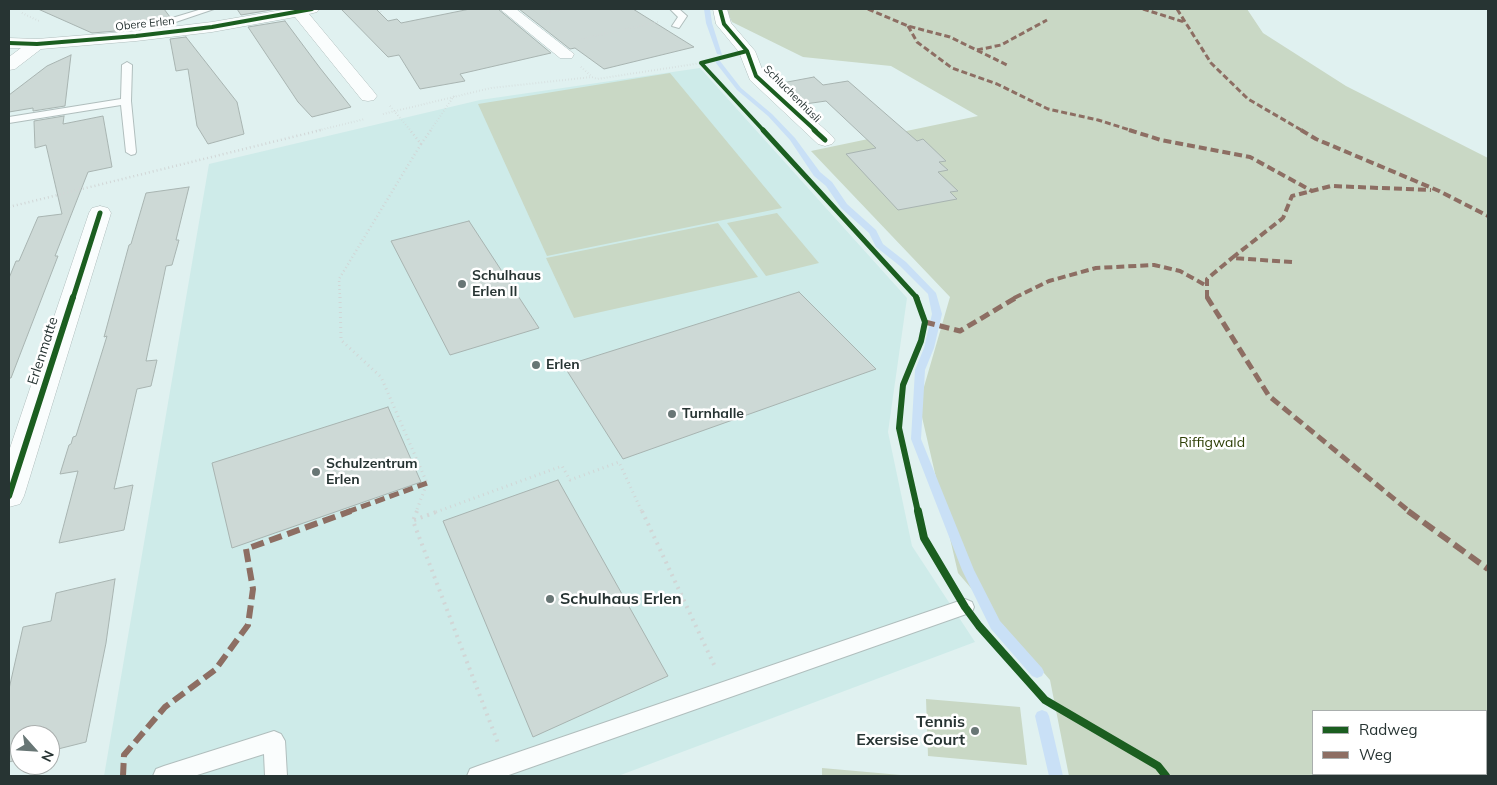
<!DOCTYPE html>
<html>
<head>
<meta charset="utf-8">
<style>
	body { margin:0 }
	#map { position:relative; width:1497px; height:785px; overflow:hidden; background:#e0f1f0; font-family:Mulish,sans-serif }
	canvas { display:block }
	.frame { position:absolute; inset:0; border:10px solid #273433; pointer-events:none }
	.legend { position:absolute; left:1312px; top:710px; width:175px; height:65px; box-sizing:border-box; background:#fff; border:1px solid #a9aead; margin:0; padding:6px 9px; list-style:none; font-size:15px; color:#273433 }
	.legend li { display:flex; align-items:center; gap:10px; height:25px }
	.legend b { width:25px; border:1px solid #a9aead }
	.north { position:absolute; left:10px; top:725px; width:50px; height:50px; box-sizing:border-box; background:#fff; border:1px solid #a9aead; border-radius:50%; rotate:116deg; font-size:14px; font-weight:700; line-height:20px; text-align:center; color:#273433 }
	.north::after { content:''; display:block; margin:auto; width:18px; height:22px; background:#687675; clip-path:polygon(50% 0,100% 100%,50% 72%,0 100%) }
</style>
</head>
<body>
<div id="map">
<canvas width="1497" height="785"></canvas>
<div class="frame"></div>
<ul class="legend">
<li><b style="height:6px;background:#1b5e20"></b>Radweg</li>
<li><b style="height:6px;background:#8d6e63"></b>Weg</li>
</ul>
<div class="north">N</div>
</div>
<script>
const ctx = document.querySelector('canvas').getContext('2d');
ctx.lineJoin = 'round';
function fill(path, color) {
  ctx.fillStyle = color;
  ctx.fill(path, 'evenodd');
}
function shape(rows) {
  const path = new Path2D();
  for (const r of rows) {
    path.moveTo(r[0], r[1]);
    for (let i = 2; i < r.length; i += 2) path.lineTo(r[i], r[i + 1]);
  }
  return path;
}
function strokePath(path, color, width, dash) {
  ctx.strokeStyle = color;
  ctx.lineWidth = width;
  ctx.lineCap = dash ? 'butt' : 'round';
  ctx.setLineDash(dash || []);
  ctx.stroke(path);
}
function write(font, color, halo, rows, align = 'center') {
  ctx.font = font + ' Mulish,sans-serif';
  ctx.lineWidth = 5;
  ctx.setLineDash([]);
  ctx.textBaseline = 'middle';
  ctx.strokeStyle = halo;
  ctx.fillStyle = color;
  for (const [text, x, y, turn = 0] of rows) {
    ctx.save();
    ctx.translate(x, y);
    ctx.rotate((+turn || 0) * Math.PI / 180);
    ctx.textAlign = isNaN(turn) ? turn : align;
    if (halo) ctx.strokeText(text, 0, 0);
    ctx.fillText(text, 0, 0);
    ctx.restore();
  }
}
fill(shape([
	[700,68,907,298,888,432,912,546,975,642,618,776,104,776,209,164,480,100]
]), '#ceebe9');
fill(shape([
	[726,9,1247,9,1263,33,1346,86,1488,158,1488,776,1069,776,1050,680,958,573,919,404,950,297,811,151,978,116,891,66,803,57,732,22],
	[1313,711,1486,711,1486,774,1313,774],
	[670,73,782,208,547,256,478,104],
	[777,213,819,263,766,276,727,223],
	[718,223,758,277,574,318,546,258],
	[926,699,1020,707,1027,765,928,756],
	[822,768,912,776,822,776]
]), '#c9d8c5');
fill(shape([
	[704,9,710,9,712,23,722,55,717,54,706,23,704,9],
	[716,61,720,61,741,88,772,114,795,138,820,172,832,182,847,204,876,230,883,244,906,262,936,293,942,314,934,348,925,370,921,439,974,570,1000,621,1042,668,1044,672,1042,676,1037,678,1032,676,991,629,962,570,911,439,915,370,924,348,932,314,928,294,900,266,876,247,869,233,841,208,826,186,814,176,790,140,768,116,737,90,716,63,716,61],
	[1042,710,1047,712,1049,716,1063,776,1049,776,1035,716,1037,712,1042,710]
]), '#c9e0f6');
const building = shape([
	[38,9,164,9,170,17,148,23,140,29,92,33,38,9],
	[237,9,277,9,241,15,237,9],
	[341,9,376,9,388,21,397,19,401,23,470,9,498,9,551,53,460,74,465,81,420,89,399,55,388,57,341,9],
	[519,9,633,9,694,47,604,69,575,48,570,49,519,9],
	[285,21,320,68,351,107,312,117,298,102,248,27,285,21],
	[186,37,237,102,244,134,208,144,197,126,188,69,176,71,170,39,186,37],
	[71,55,65,106,33,111,33,108,9,112,9,95,47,66,71,55],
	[814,77,823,85,848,81,917,141,923,139,946,161,939,162,948,170,938,172,958,191,950,192,957,199,898,210,846,154,876,148,826,101,805,104,782,83,814,77],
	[64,116,63,124,103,116,112,167,88,172,55,256,58,256,11,378,9,378,9,278,16,261,19,261,38,217,62,214,46,145,35,148,34,121,64,116],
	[189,187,176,240,179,240,172,265,166,266,146,361,157,360,151,386,137,389,114,489,133,485,124,530,59,543,78,471,60,474,69,445,71,444,73,437,76,436,107,336,104,337,129,245,131,244,146,193,189,187],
	[469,221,539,328,450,355,391,241,469,221],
	[799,292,876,369,623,459,564,366,799,292],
	[388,407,421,482,232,548,212,463,388,407],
	[558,480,668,676,533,737,443,521,558,480],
	[115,579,106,643,86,742,50,751,50,735,20,735,20,759,9,762,9,689,23,627,51,621,56,593,115,579]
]);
fill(building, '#cdd9d6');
strokePath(building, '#a8b4b1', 1);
const service = shape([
	[202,9,214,9,155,29,139,38,132,36,149,25,202,9],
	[670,9,679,9,687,16,679,28,672,26,678,17,670,9],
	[127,62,132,65,131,101,136,152,135,154,131,155,126,152,121,105,9,123,9,117,121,99,122,65,127,62],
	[965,599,972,602,974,607,972,612,506,776,467,776,470,769,478,766,965,599],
	[274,731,281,734,285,741,287,776,265,776,264,754,194,776,153,776,156,769,164,766,274,731]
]);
const minor = shape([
	[288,9,319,9,317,12,309,14,374,92,377,96,374,100,368,101,362,100,295,17,212,32,136,41,41,49,15,69,9,70,9,57,21,48,9,48,9,38,37,39,136,31,212,22,288,9],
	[500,9,516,9,574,54,572,58,560,58,500,9],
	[713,9,727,9,731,23,755,51,764,74,832,136,835,140,832,144,825,146,818,144,750,80,739,52,716,24,713,9],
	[100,206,108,208,111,213,24,496,20,504,9,507,9,451,89,213,92,208,100,206]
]);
strokePath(service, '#b0bebd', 2);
strokePath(minor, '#b0bebd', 1);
strokePath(shape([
	[379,9,381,12],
	[346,10,353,9],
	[22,13,39,21],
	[547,13,566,9],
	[581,39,658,22],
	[581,67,591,76],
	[390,106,411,131],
	[383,114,491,88,592,77,597,79,701,63],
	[316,131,365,119],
	[430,131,454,96]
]), '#d1d6d6', 2, [0.5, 2.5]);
strokePath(shape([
	[421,144,431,130],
	[9,207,321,130],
	[340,298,339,279,421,144,410,130]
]), '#d1d6d6', 2.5, [1, 3]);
strokePath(shape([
	[340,297,341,340,381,377,427,483,416,512],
	[436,512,562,466,570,480,619,462,642,512]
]), '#d1d6d6', 3, [1, 4]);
strokePath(shape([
	[417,511,413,521,498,743],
	[642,511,716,669],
	[414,520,439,511]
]), '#d1d6d6', 4, [2, 5]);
fill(service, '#fafdfd');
fill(minor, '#fafdfd');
strokePath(shape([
	[868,9,908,26,950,37,1007,65],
	[1143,9,1184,22],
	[1177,9,1211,63,1248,99,1303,131],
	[908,26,917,42,952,68,997,84,1048,109,1098,120,1133,131],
	[977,50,1001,45,1047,20]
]), '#8d6e63', 3, [6, 3]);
strokePath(shape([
	[1129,130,1161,140,1250,157,1312,191],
	[1301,130,1316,139,1439,191,1488,216],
	[1292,262,1232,258,1283,218,1292,196,1331,186,1431,190],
	[1014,298,1049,281,1096,268,1154,265,1180,271,1207,286],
	[1207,298,1207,279,1232,258]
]), '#8d6e63', 4, [8, 4]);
strokePath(shape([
	[1207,297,1269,396,1410,512],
	[925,322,960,331,1017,297],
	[347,512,427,483]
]), '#8d6e63', 5, [10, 5]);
strokePath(shape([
	[1408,511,1488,569],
	[1486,717,1488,724],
	[123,776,124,755,165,707,215,670,248,625,253,589,246,549,351,511]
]), '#8d6e63', 6, [13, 6]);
strokePath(shape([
	[720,9,724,24,747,51,756,76,816,131],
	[9,43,37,44,136,36,212,27,312,9],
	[747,51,701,63,764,131]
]), '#1b5e20', 4);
strokePath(shape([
	[763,130,917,298],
	[814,130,825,140],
	[73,298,100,213]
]), '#1b5e20', 5);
strokePath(shape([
	[916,297,925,322,921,341,903,385,899,428,918,512],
	[9,496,73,297]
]), '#1b5e20', 6);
strokePath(shape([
	[918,511,924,538,965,607,979,626,1045,700,1158,766,1166,776]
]), '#1b5e20', 8);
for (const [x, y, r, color] of [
	[462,284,5,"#687675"],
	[536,365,5,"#687675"],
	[672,414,5,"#687675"],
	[316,472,5,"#687675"],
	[550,599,5,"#687675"],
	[975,731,5,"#687675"]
]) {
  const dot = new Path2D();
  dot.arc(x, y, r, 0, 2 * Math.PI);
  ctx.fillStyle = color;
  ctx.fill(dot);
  strokePath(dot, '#fff', 2);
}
write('11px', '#273433', '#fff', [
	["Obere Erlen",145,24,-6],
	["Schluchenhüsli",792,94,45]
]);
write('bold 14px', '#273433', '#fff', [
	["Schulhaus",472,276],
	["Erlen II",472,292],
	["Erlen",546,365],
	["Turnhalle",682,414],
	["Schulzentrum",326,464],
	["Erlen",326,480]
], 'left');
write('14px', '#273433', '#fff', [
	["Erlenmatte",43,351,-72]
]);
write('14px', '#2e3f06', '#fff', [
	["Riffigwald",1212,443]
]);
write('bold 16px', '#273433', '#fff', [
	["Schulhaus Erlen",560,599],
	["Tennis",965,722,"right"],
	["Exersise Court",965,740,"right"]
], 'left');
</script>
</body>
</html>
